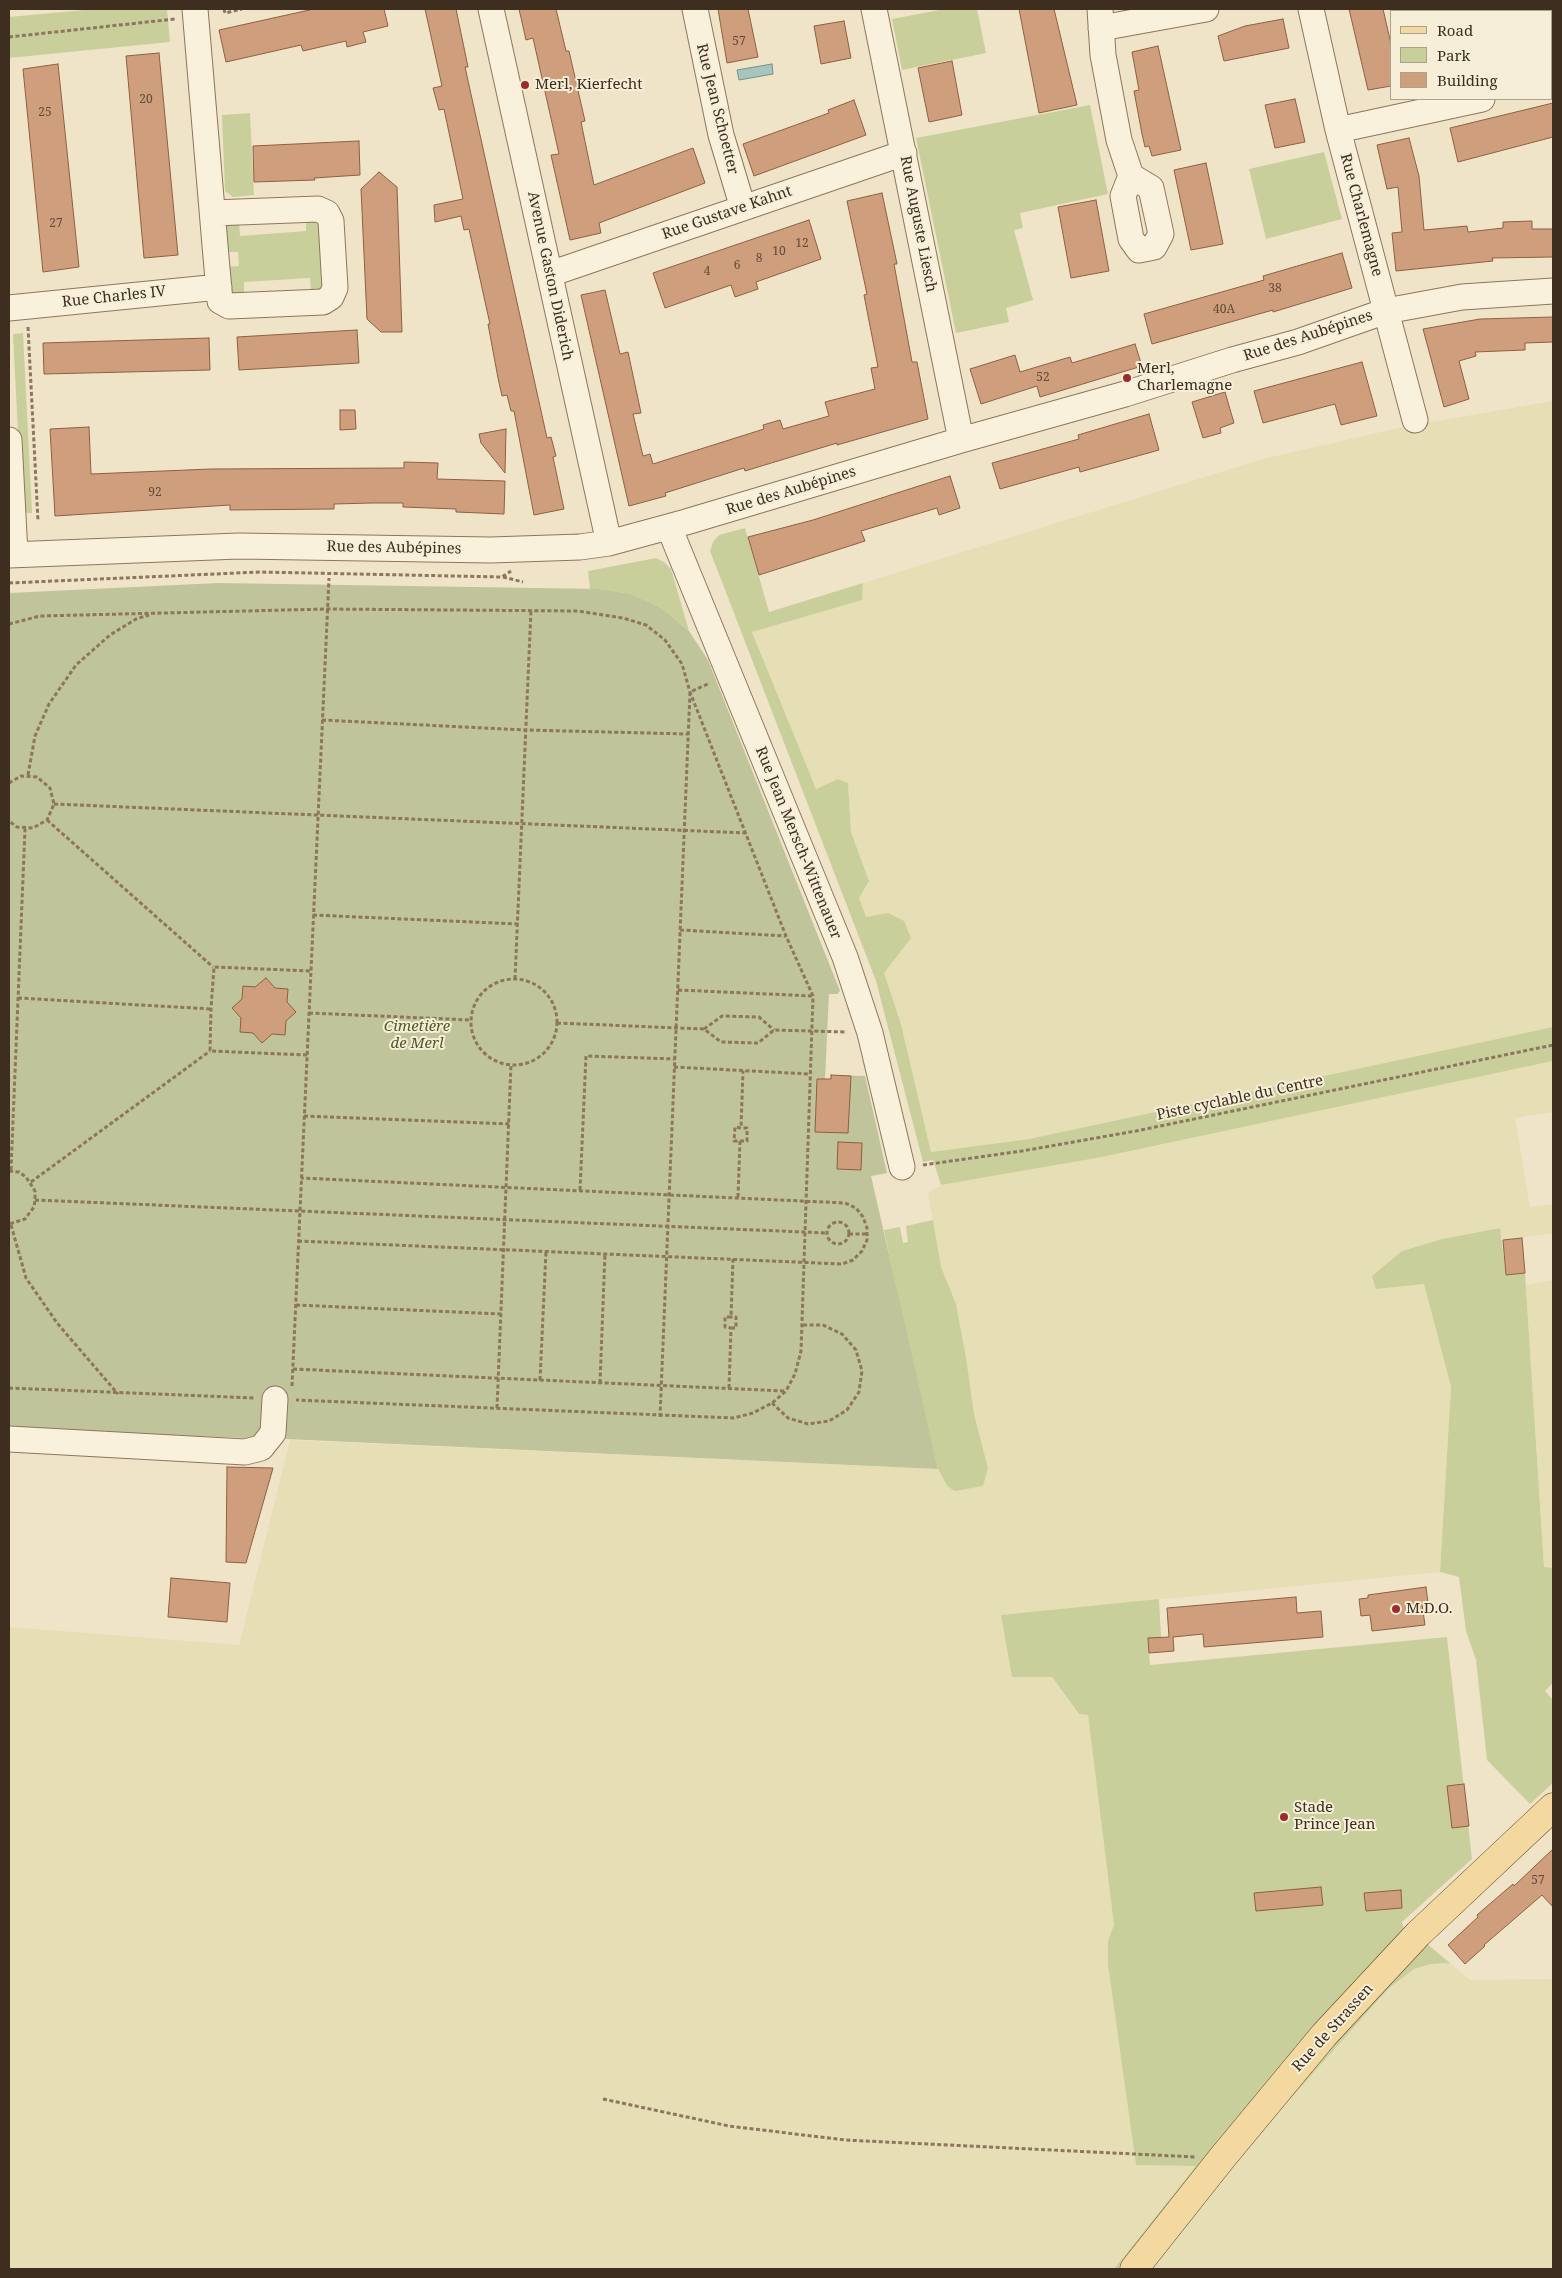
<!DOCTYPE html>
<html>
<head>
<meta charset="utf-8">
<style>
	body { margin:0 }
	#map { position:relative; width:1562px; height:2278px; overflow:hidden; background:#f0e4c8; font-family:"Noto Serif",serif }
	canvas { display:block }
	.frame { position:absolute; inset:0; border:10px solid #3d2e20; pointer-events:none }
	.legend { position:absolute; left:1390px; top:10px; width:162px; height:90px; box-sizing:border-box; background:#f7eed8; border:1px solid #ada18e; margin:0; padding:6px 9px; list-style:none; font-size:15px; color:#3d2e20 }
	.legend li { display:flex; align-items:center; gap:10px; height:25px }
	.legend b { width:25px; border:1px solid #ada18e }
</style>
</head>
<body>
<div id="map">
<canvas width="1562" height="2278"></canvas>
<div class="frame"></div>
<ul class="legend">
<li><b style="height:6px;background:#f3d9a0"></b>Road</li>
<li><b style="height:14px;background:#c9cf9b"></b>Park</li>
<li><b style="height:14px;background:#cf9f7d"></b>Building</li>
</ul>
</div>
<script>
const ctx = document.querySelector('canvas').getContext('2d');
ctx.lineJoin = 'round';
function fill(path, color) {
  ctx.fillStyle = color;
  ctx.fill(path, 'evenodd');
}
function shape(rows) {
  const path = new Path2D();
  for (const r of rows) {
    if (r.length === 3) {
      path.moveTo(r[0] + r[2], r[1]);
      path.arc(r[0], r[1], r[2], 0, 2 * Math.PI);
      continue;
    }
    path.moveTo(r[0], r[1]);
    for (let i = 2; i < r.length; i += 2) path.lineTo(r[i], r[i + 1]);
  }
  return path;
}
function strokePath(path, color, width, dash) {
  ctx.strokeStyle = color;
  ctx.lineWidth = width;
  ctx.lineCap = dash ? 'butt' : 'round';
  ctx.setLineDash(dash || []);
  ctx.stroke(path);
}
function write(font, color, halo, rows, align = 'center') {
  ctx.font = font + ' "Noto Serif",serif';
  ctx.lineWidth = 4;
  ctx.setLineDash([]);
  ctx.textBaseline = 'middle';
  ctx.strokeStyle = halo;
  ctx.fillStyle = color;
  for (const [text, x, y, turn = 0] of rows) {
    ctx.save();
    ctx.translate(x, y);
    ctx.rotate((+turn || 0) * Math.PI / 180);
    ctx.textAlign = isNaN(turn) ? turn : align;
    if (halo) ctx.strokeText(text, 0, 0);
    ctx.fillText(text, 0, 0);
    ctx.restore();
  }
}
fill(shape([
	[1553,401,1553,1027,1029,1139,931,1152,901,1024,858,898,869,881,851,832,848,783,838,779,816,789,752,631,862,600,863,583,1263,459,1403,427],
	[1553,1061,1553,1112,1515,1118,1530,1207,1553,1204,1553,1233,1503,1240,1499,1228,1442,1239,1402,1251,1376,1288,1424,1284,1451,1387,1440,1572,1001,1615,1052,1677,1078,1714,1088,1715,1114,1925,1108,1941,1108,1965,1136,2165,1197,2166,1114,2269,9,2269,9,1627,239,1645,290,1440,938,1469,946,1486,988,1467,974,1414,956,1304,941,1267,928,1193,941,1185,1102,1157],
	[1553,1280,1553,1568,1544,1568,1526,1285],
	[1450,1963,1470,1980,1553,1979,1553,2269,1150,2269,1234,2162,1388,1989,1414,1969,1431,1964]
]), '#e6deb5');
fill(shape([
	[95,9,167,9,170,42,9,58,9,17],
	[945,9,977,9,986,53,902,70,892,19],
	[1090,105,1108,194,1020,213,1023,228,1014,230,1033,300,1006,308,1009,322,956,333,916,138],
	[250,113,254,195,233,197,225,191,222,115],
	[1324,152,1342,219,1266,239,1249,169],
	[306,217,321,221,323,290,311,292,310,278,244,282,244,296,234,296,228,290,226,267,239,266,238,252,224,252,222,229,226,223,239,221,240,236,306,231],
	[23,333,32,513,22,513,13,334],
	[745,528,769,612,863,583,862,600,752,632,816,789,838,779,848,783,851,832,869,881,859,898,866,917,888,913,904,921,911,938,884,973,901,1024,931,1152,1029,1139,1553,1027,1553,1061,1102,1157,941,1185,933,1160,923,1162,876,981,710,551,713,542,719,535],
	[656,558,664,562,671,569,689,631,663,609,632,594,600,589,590,589,588,571],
	[933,1220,941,1267,956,1304,966,1358,974,1414,988,1468,983,1486,955,1491,947,1486,938,1469,901,1312,884,1230,900,1227,903,1243,908,1242,906,1226],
	[1500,1228,1506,1275,1525,1273,1544,1567,1553,1568,1553,1683,1545,1691,1553,1700,1553,1783,1530,1804,1487,1760,1476,1660,1466,1631,1459,1577,1440,1572,1451,1387,1424,1284,1376,1289,1372,1276,1402,1251,1442,1239],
	[1159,1599,1161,1637,1148,1639,1150,1665,1447,1637,1472,1859,1402,1922,1404,1929,1393,1940,1410,1958,1426,1943,1450,1963,1431,1964,1414,1969,1388,1989,1234,2162,1150,2269,1114,2269,1196,2166,1136,2165,1108,1965,1108,1941,1114,1925,1088,1715,1079,1714,1052,1677,1012,1677,1001,1615]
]), '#c9cf9b');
fill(shape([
	[218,583,600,589,632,594,663,609,689,631,708,660,840,991,837,994,829,994,825,1079,831,1079,831,1075,865,1076,887,1173,871,1176,938,1469,286,1439,273,1433,246,1438,9,1429,9,593]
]), '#bfc49a');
const water = shape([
	[772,64,773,74,739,80,737,70,772,64]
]);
fill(water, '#a9c4bc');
strokePath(water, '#6f938a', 1);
const building = shape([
	[314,9,384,9,388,26,363,32,366,42,347,47,346,41,303,51,301,45,226,62,219,30,314,9],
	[425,9,456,9,468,67,465,67,547,438,551,437,556,456,553,457,564,509,534,515,514,411,511,411,507,395,502,396,498,378,488,324,490,324,469,229,464,230,461,216,435,222,434,205,463,199,444,109,439,110,433,88,442,86,425,9],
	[519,9,556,9,566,51,569,51,585,121,581,122,594,185,693,148,705,183,599,223,601,233,570,240,551,155,559,154,533,38,526,40,519,9],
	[718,9,748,9,758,57,727,63,718,9],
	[1019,9,1054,9,1077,105,1039,113,1019,9],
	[1349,9,1383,9,1391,44,1391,86,1368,90,1349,9],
	[1283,19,1289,48,1224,61,1218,36,1245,26,1283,19],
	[844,21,851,58,821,64,814,26,844,21],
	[1158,46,1181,150,1152,156,1149,146,1145,147,1142,134,1134,91,1139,90,1132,52,1158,46],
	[159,53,178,255,144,258,126,56,159,53],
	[952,61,962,115,929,122,918,68,952,61],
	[58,64,79,267,43,272,23,69,58,64],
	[1295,99,1305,142,1275,148,1265,105,1295,99],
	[854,100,866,135,754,176,743,144,829,113,828,110,854,100],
	[1553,103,1553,137,1458,162,1450,128,1553,103],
	[1409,138,1419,176,1424,230,1467,226,1468,232,1503,228,1503,222,1532,221,1532,229,1553,229,1553,257,1492,258,1493,261,1396,271,1392,233,1402,232,1398,187,1387,189,1377,145,1409,138],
	[359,141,360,175,314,178,315,180,254,182,253,146,359,141],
	[1206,163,1223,244,1191,250,1174,170,1206,163],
	[379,172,397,187,402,332,381,332,367,319,361,189,379,172],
	[882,193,897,264,894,264,912,362,917,362,928,419,837,445,837,443,745,471,744,468,665,493,666,496,629,506,581,295,605,290,620,354,628,352,641,413,633,414,643,456,650,454,653,464,764,429,763,425,780,420,783,429,829,416,825,402,875,389,871,368,878,367,864,295,867,294,847,201,882,193],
	[1096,200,1109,271,1071,278,1058,207,1096,200],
	[809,220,821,259,756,282,758,289,735,297,731,285,665,308,653,273,809,220],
	[1342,253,1352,288,1273,312,1273,310,1152,344,1144,314,1264,280,1263,276,1342,253],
	[1553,317,1553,342,1525,343,1525,350,1475,352,1476,356,1459,361,1469,399,1444,407,1423,329,1480,319,1553,317],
	[357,330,359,363,239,370,237,337,357,330],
	[209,338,210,370,44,374,43,343,209,338],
	[1135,344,1142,366,1040,397,1037,386,981,404,970,369,1015,355,1020,372,1070,357,1072,363,1135,344],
	[1362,362,1377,416,1341,425,1335,404,1263,423,1254,391,1362,362],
	[1225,392,1234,423,1220,428,1221,433,1203,438,1192,402,1225,392],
	[340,410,355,410,356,429,340,430,340,410],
	[1149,414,1159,450,1080,472,1079,467,1000,489,992,463,1079,439,1078,435,1149,414],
	[89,427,91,474,211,469,404,468,404,462,438,463,437,479,505,481,504,514,456,512,456,509,403,507,403,503,372,503,334,504,334,509,230,510,230,505,55,516,50,429,89,427],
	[506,429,505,473,481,443,479,434,506,429],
	[950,476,960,508,939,515,937,508,861,531,865,541,759,575,748,537,813,520,950,476],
	[266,978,275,988,288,989,287,1002,296,1012,286,1021,285,1035,272,1034,262,1043,253,1033,240,1032,241,1018,232,1008,242,999,243,986,255,987,266,978],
	[831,1075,851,1076,848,1133,815,1132,817,1079,831,1079,831,1075],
	[838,1142,862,1143,861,1170,837,1169,838,1142],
	[1522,1238,1525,1273,1506,1275,1503,1240,1522,1238],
	[227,1467,273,1468,246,1563,226,1562,227,1467],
	[171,1578,230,1583,227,1622,168,1617,171,1578],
	[1426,1587,1428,1603,1422,1604,1425,1625,1372,1631,1370,1615,1361,1616,1359,1599,1368,1598,1368,1595,1426,1587],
	[1296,1597,1297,1613,1321,1611,1323,1637,1204,1647,1203,1634,1173,1637,1174,1651,1149,1653,1148,1638,1169,1637,1167,1608,1296,1597],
	[1464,1784,1469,1826,1452,1828,1447,1786,1464,1784],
	[1553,1849,1553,1907,1542,1895,1484,1945,1485,1946,1465,1964,1448,1945,1478,1917,1477,1915,1513,1884,1514,1886,1553,1849],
	[1321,1887,1323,1905,1256,1911,1254,1893,1321,1887],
	[1401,1890,1402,1908,1366,1911,1364,1893,1401,1890]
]);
fill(building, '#cf9f7d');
strokePath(building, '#8d5f41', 1);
const minor = shape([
	[195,9,216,257,220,301,229,306,323,302,331,297,335,288,331,221,327,213,318,209,213,213],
	[491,9,609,543],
	[695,9,721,135,743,208],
	[874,9,961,440],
	[1100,9,1103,55,1119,140,1131,176,1151,188,1161,234,1154,247,1139,250,1131,239,1123,196,1131,176],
	[1311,9,1338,130,1415,420],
	[1101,28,1206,9],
	[1551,84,1553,83],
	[1338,130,1482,99],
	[550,274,904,153],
	[9,308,219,287],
	[9,440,15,554],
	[669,527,845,957,870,1033,902,1167],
	[9,555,239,546,491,550,580,547,609,543,686,522,961,440,1125,394,1232,360,1298,342,1386,311,1462,297,1553,291],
	[9,1439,245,1452,261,1448,273,1433,275,1399]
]);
const major = shape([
	[1134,2269,1222,2158,1324,2035,1418,1934,1553,1807]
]);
strokePath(minor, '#8d765c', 27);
strokePath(major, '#5b4430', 29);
strokePath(shape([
	[224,9,225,13,242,9],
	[9,37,175,19],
	[28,327,38,521],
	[503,577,523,582],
	[9,583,260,572,502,577,511,571],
	[9,624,40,616,327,609,578,611,623,618,646,625,665,640,682,664,690,692,786,936,813,996,801,1351,795,1374,786,1391,772,1403,753,1413,734,1418,296,1400],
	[322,720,525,730,688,734],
	[28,775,35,736,49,704,76,665,110,635,136,619,149,615],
	[9,783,21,776,37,777,50,788,54,804,47,820,33,828,17,827,9,821],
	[54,804,746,833],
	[47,820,213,967],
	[313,915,518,924],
	[680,930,786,936],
	[515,979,531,609],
	[514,1022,43],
	[678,990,813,996],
	[18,998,211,1009],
	[309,1013,471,1020],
	[557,1023,704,1029,721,1042,758,1043,774,1030,847,1032],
	[704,1029,722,1016,759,1017,774,1030],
	[307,1055,210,1051,211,1009,214,967,311,971],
	[674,1067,810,1074],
	[304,1116,509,1124],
	[740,1141,747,1141,747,1128,741,1128],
	[923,1165,1022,1151,1136,1131,1553,1045],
	[11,1170,25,829],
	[9,1171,19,1172,26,1177,35,1191,35,1200,34,1207,25,1219,9,1224],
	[31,1182,210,1051],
	[580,1190,586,1056,675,1059],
	[738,1197,740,1141,734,1141,735,1127,741,1128,743,1071],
	[35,1200,827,1233],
	[838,1233,11],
	[11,1225,26,1278,57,1323,118,1394],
	[849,1234,867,1234],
	[298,1241,842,1264,853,1260,862,1251,867,1240,867,1228,863,1217,856,1208,845,1203,301,1178],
	[296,1305,501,1314],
	[731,1328,736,1328,736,1317,731,1317],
	[293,1369,785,1391],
	[540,1380,546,1251],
	[600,1383,605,1253],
	[292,1386,329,578],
	[9,1388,255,1398],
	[729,1388,731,1328,725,1327,725,1317,731,1317,733,1259],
	[772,1403,788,1418,808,1424,829,1421,847,1410,859,1392,862,1371,856,1350,842,1334,823,1325,802,1325],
	[497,1408,511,1065],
	[660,1417,690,692,710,683],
	[603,2099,729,2126,845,2140,1196,2157]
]), '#8d765c', 3, [4, 2.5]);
strokePath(minor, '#faf1dc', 25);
strokePath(major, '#f3d9a0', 28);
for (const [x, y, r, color] of [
	[525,85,5,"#9e2a2b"],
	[1127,378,5,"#9e2a2b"],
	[1396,1609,5,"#9e2a2b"],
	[1284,1817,5,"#9e2a2b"]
]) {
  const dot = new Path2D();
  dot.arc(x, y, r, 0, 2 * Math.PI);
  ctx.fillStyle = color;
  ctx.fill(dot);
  strokePath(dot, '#f7eed8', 2);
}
write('12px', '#624a37', null, [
	["57",739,42],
	["20",146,100],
	["25",45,113],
	["27",56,224],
	["12",802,244],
	["10",779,252],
	["8",759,259],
	["6",737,266],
	["4",707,272],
	["38",1275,289],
	["40A",1224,310],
	["52",1043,378],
	["92",155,493],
	["57",1538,1881]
]);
write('15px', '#3d2e20', '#f7eed8', [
	["Merl, Kierfecht",535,85],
	["Merl,",1137,369],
	["Charlemagne",1137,386],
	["M.D.O.",1406,1609],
	["Stade",1294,1808],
	["Prince Jean",1294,1825]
], 'left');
write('15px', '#3d2e20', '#f7eed8', [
	["Rue Jean Schoetter",717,109,76],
	["Rue Gustave Kahnt",727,213,-19],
	["Rue Charlemagne",1361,215,75],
	["Rue Auguste Liesch",918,224,79],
	["Avenue Gaston Diderich",550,276,78],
	["Rue Charles IV",114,297,-6],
	["Rue des Aubépines",1308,336,-18],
	["Rue des Aubépines",791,491,-17],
	["Rue des Aubépines",394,548,1],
	["Rue Jean Mersch-Wittenauer",798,843,68],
	["Piste cyclable du Centre",1240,1098,-12],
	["Rue de Strassen",1333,2028,-48]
]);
write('italic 15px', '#4d5a26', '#f7eed8', [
	["Cimetière",417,1027],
	["de Merl",417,1044]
]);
</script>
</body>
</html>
